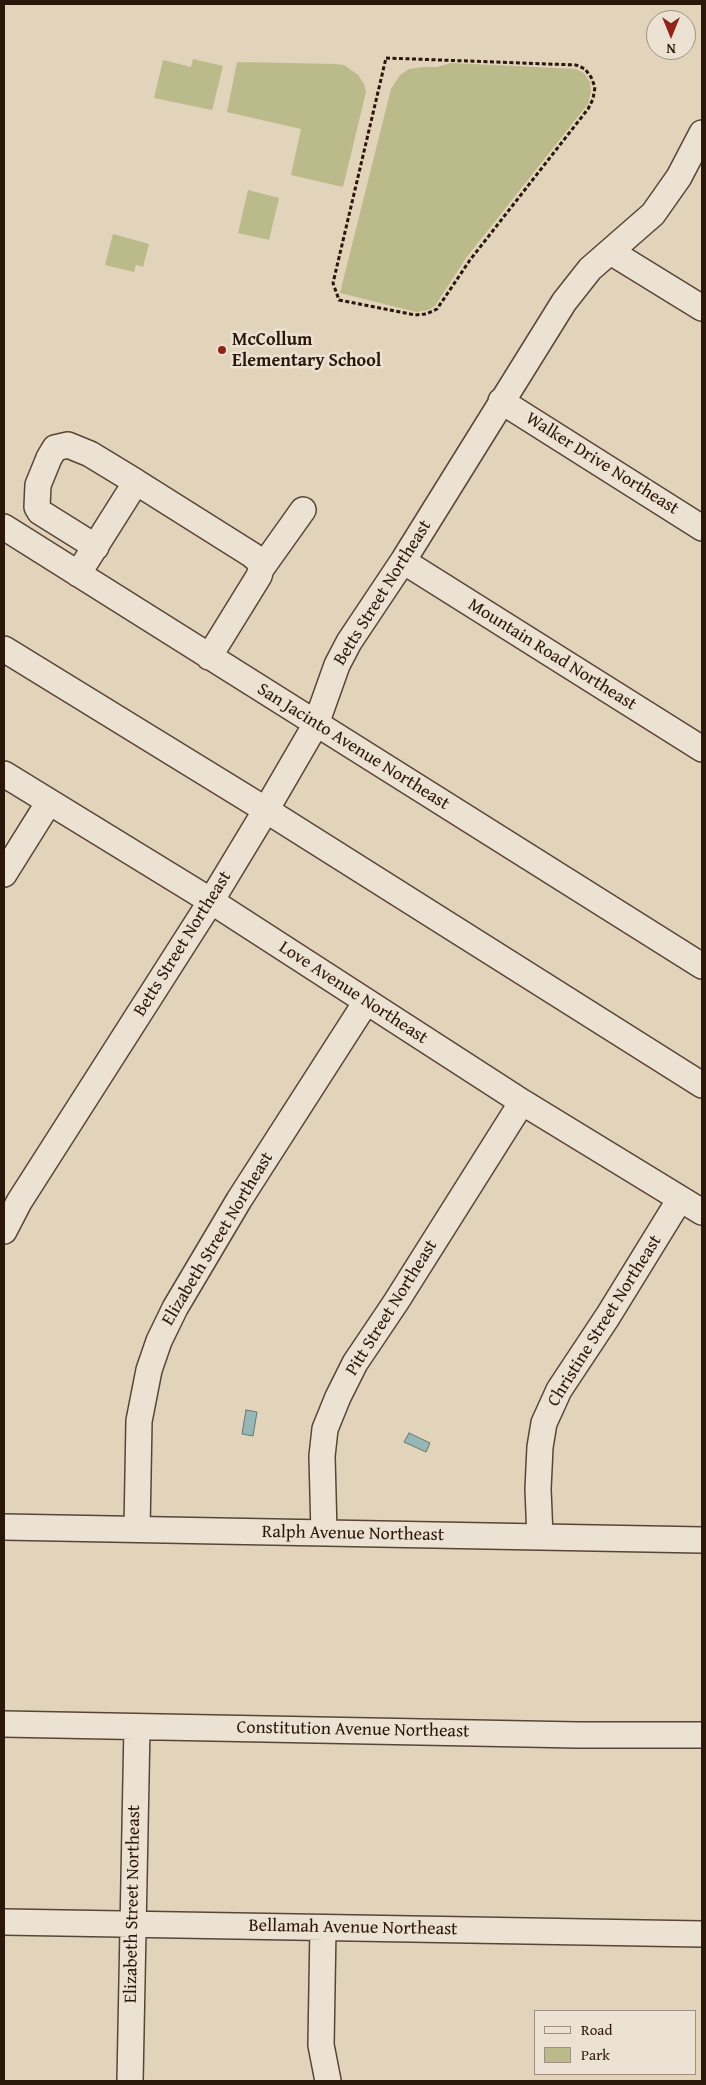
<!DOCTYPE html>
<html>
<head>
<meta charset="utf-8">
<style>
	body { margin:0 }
	#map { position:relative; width:706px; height:2085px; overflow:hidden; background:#e2d3bb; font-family:"Gentium Book Plus",serif }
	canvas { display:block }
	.frame { position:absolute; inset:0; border:5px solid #2b160a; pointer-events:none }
	.legend { position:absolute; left:534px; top:2010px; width:162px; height:65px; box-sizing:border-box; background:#ece2d3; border:1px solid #9f9083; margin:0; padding:6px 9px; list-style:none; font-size:15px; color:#2b160a }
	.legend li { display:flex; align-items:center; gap:10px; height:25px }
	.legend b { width:25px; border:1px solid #9f9083 }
	.north { position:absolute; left:646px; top:10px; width:50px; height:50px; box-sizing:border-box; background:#ece2d3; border:1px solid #9f9083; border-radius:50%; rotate:180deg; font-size:14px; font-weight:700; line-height:20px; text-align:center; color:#2b160a }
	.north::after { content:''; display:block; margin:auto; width:18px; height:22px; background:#8f2418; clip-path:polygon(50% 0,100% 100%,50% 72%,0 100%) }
</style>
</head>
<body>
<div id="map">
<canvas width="706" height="2085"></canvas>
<div class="frame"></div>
<ul class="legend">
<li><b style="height:6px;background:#ece2d3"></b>Road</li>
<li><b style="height:14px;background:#bbba8b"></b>Park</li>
</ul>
<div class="north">N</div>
</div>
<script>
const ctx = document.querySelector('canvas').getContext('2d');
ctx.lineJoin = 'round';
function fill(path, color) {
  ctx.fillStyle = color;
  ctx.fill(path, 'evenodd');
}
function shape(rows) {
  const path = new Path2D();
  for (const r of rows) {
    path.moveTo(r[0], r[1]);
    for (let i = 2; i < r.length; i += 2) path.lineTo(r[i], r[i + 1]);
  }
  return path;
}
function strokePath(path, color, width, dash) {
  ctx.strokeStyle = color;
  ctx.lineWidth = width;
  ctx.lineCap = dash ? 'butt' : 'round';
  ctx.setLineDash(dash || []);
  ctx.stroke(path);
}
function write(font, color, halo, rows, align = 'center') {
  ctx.font = font + ' "Gentium Book Plus",serif';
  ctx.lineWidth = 5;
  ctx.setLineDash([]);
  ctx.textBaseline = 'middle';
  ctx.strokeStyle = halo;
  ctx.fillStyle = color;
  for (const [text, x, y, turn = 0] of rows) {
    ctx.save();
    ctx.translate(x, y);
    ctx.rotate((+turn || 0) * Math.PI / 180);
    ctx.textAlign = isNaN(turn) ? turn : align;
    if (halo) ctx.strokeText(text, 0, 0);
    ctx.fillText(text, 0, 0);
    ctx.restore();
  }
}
fill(shape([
	[193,59,223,66,212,110,154,98,163,60,191,67],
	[237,62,335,64,344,65,358,75,364,84,366,92,343,187,291,175,301,129,227,112],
	[451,63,576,69,584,73,590,82,591,92,588,104,466,258,435,306,428,310,416,312,340,293,391,89,400,75,409,69,423,67,437,67],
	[248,190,279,198,269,240,238,233],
	[113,234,149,244,143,267,136,265,134,272,105,265]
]), '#bbba8b');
const water = shape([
	[246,1410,257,1412,253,1436,242,1434,246,1410],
	[409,1433,430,1443,426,1452,404,1442,409,1433]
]);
fill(water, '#95b7b5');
strokePath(water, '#6b7771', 1);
const minor = shape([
	[611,252,702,308],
	[501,401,702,528],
	[4,527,702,966],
	[96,547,40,512,37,507,38,485,49,458,55,448,68,445,90,454,136,482],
	[403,561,702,749],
	[261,569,303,510],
	[78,574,136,482,252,555,259,561,261,569,259,576,209,657],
	[4,649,266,810,702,1085],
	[4,774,211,901,522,1102,702,1212],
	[4,874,49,802],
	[4,1231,19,1202,211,901,266,810,316,724,337,665,349,642,403,561,564,302,590,269,653,214,679,177,702,133],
	[4,1527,702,1540],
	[137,1529,139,1421,149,1370,159,1341,175,1308,239,1200,366,1002],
	[324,1533,322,1456,325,1429,338,1397,355,1363,396,1302,522,1102],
	[540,1537,538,1489,540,1447,544,1423,559,1390,608,1316,680,1199],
	[4,1724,578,1735,702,1735],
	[4,1922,702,1934],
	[323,1928,321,2045,328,2081],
	[130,2081,137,1727]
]);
strokePath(minor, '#594536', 28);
strokePath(shape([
	[386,58,576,65,585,69,591,77,595,87,593,99,588,109,470,260,437,309,426,314,415,315,339,300,333,283,386,58]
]), '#2b160a', 3, [4, 2.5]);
strokePath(minor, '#ece2d3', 25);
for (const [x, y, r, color] of [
	[222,350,5,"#8f2418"]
]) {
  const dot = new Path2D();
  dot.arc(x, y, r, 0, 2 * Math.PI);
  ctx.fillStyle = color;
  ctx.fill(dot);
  strokePath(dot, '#ece2d3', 2);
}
write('bold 18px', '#2b160a', '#ece2d3', [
	["McCollum",232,340],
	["Elementary School",232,361]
], 'left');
write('18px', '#2b160a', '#ece2d3', [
	["Walker Drive Northeast",602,464,32],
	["Betts Street Northeast",383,593,-58],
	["Mountain Road Northeast",552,655,32],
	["San Jacinto Avenue Northeast",353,747,32],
	["Betts Street Northeast",183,944,-58],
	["Love Avenue Northeast",353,993,33],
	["Elizabeth Street Northeast",218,1239,-59],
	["Pitt Street Northeast",392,1308,-58],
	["Christine Street Northeast",605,1321,-58],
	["Ralph Avenue Northeast",353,1534,1],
	["Constitution Avenue Northeast",353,1730,1],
	["Elizabeth Street Northeast",133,1904,-89],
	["Bellamah Avenue Northeast",353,1928,1]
]);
</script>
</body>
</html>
